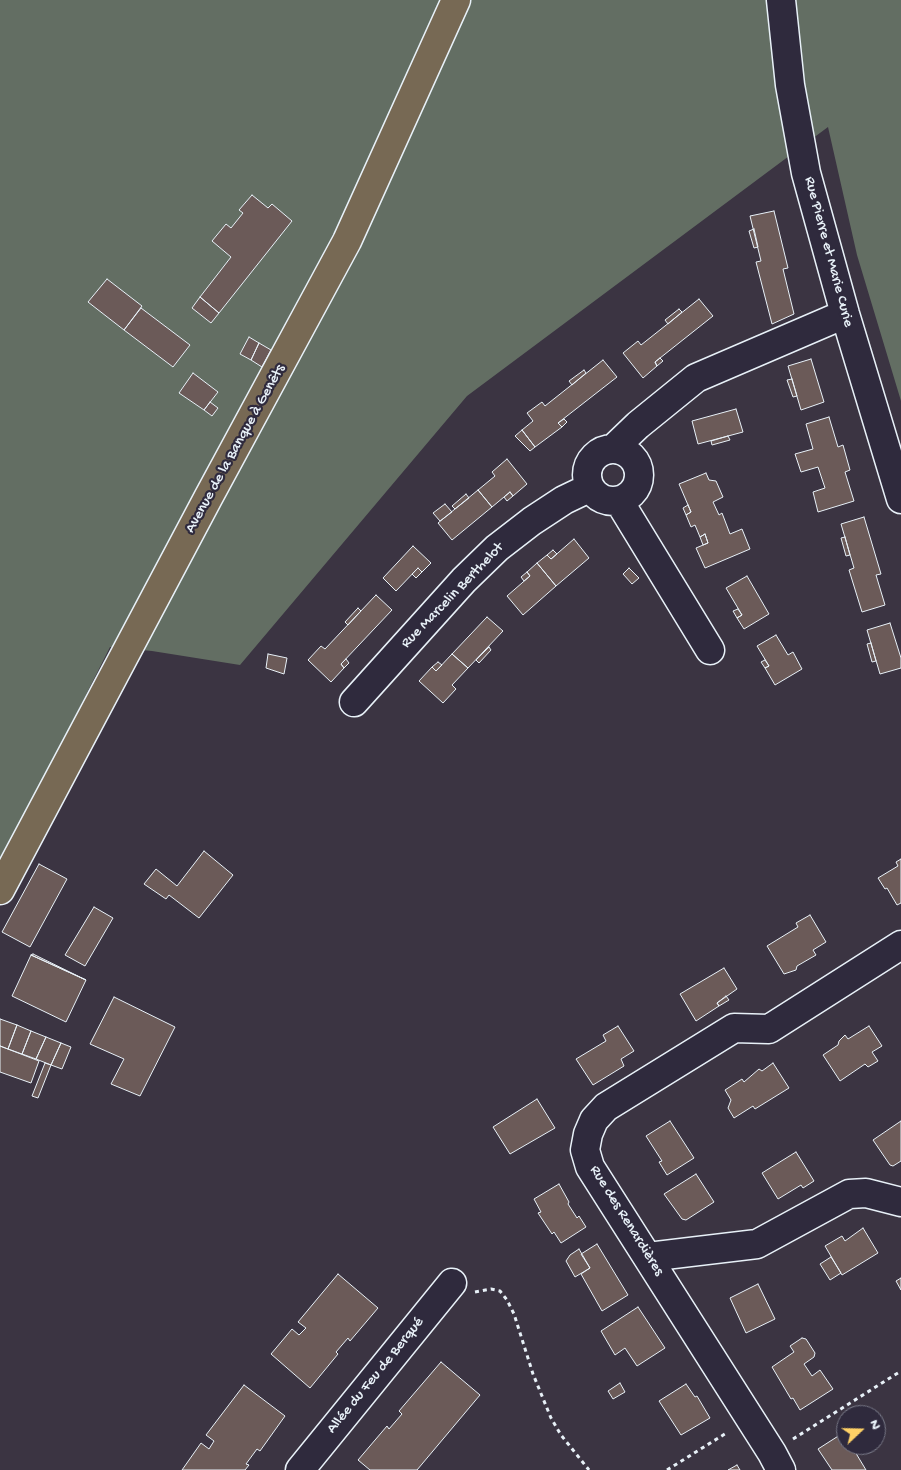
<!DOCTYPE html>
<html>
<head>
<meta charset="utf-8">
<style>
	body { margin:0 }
	#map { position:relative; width:901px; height:1470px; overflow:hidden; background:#3b3442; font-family:"Gochi Hand",sans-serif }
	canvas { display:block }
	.north { position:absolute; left:836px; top:1405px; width:50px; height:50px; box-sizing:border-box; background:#2f2a3d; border:1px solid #797a88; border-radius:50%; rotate:69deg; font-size:14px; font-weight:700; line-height:20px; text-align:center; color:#e8f1f8 }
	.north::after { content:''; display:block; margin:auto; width:18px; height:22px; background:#ffd166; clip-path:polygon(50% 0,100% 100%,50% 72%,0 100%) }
</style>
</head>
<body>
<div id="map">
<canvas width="901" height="1470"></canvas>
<div class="north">N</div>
</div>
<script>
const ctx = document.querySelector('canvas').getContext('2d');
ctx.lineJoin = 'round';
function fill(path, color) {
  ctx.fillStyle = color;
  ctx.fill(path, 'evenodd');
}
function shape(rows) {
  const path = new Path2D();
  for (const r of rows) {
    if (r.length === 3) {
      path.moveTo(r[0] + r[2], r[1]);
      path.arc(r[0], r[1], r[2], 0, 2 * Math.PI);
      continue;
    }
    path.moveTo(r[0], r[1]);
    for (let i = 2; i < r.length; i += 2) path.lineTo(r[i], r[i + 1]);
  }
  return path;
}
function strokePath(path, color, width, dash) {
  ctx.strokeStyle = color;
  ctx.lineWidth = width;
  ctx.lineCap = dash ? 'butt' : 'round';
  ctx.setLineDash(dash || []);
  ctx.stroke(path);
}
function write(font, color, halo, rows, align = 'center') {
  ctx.font = font + ' "Gochi Hand",sans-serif';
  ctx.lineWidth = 4.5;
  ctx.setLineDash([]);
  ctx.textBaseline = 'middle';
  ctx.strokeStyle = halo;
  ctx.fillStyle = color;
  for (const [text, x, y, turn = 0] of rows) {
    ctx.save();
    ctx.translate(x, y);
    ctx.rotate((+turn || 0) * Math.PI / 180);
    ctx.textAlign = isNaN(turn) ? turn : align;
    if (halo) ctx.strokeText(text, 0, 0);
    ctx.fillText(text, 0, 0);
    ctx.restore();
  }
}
fill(shape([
	[0,0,901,0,901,401,857,255,828,127,467,396,240,665,152,651,110,647,0,866]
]), '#636e63');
const building = shape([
	[252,195,268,208,272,204,292,221,219,313,200,297,231,257,212,241,226,224,231,228,243,213,239,210,252,195],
	[774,211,788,268,783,269,794,314,772,324,756,262,761,261,750,216,774,211],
	[754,229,758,247,754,248,749,231,754,229],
	[107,279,142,306,124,330,88,302,107,279],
	[200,297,219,313,211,323,192,308,200,297],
	[699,299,713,316,655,362,657,366,643,378,623,353,638,341,641,345,699,299],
	[141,308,190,345,173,367,124,330,141,308],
	[679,309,682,312,668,324,665,320,679,309],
	[249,337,259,343,251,360,240,354,249,337],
	[259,343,271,350,262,367,251,360,259,343],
	[660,358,663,361,657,366,655,362,660,358],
	[811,359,824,402,801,410,788,366,811,359],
	[603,360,617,377,558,423,562,427,535,447,522,430,533,421,527,413,542,402,545,406,603,360],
	[584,370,586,373,572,385,569,381,584,370],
	[193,373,218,392,204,410,179,393,193,373],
	[792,379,797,396,793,397,787,380,792,379],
	[210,402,218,408,212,416,204,410,210,402],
	[736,409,743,432,698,444,692,421,736,409],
	[829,417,838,447,843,445,850,470,845,472,854,501,818,512,813,492,825,488,818,467,801,472,795,454,813,449,806,424,829,417],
	[564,419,567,422,562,427,558,423,564,419],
	[522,430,535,447,530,451,515,436,522,430],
	[728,436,730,440,712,445,711,441,728,436],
	[507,459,527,484,513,496,510,492,492,507,478,490,495,476,492,472,507,459],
	[706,473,709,480,716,481,723,497,713,502,719,515,722,513,730,534,742,529,750,549,705,568,696,548,708,543,705,534,700,537,695,525,691,527,686,515,691,512,679,484,706,473],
	[478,490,492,507,452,540,438,523,478,490],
	[510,492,513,496,507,501,504,497,510,492],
	[466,494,469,498,455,509,452,506,466,494],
	[445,504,452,512,440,521,433,513,445,504],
	[688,505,691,512,686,515,683,508,688,505],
	[864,517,881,574,876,575,885,605,862,612,849,570,854,568,841,524,864,517],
	[705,534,708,543,703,545,700,537,705,534],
	[845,537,850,555,846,556,841,538,845,537],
	[574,539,589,558,556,586,537,563,547,555,551,559,574,539],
	[413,546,431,563,422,572,418,568,396,591,383,578,413,546],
	[553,550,557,554,551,559,547,555,553,550],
	[537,563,556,586,523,615,507,596,530,576,527,572,537,563],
	[418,568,422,572,416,578,412,574,418,568],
	[629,568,639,578,632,584,623,574,629,568],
	[527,572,530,576,524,581,521,577,527,572],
	[747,576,769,614,744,629,737,618,742,615,726,588,747,576],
	[376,595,392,610,341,664,344,668,331,682,308,660,321,646,325,649,376,595],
	[358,608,361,611,348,625,345,622,358,608],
	[738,609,742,615,737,618,733,611,738,609],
	[487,617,503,631,468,668,452,654,487,617],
	[890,623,901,658,901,668,880,674,867,630,890,623],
	[776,635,788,655,793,652,802,669,775,685,765,668,769,666,757,646,776,635],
	[871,643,876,661,872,662,867,644,871,643],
	[489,647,491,650,479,663,476,660,489,647],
	[268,654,287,658,284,674,266,668,268,654],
	[452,654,468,668,452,685,456,689,443,703,419,681,432,667,436,671,452,654],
	[346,659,349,663,344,668,341,664,346,659],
	[765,660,769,666,765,668,761,662,765,660],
	[438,662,442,665,436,671,432,667,438,662],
	[204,851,233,875,199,918,169,895,166,899,144,884,156,869,177,886,204,851],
	[901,859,901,903,897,905,887,888,885,889,878,878,898,866,896,862,901,859],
	[39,864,67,879,30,947,2,932,39,864],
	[94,907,113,918,85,966,65,955,94,907],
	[810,915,826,942,813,950,816,955,797,966,796,970,784,974,767,946,798,927,796,923,810,915],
	[33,954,86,980,31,955,33,954],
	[31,955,86,980,66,1022,12,996,31,955],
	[724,968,737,989,717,1003,719,1006,696,1021,680,994,724,968],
	[726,996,729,1000,719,1006,717,1003,726,996],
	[114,997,175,1027,140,1096,111,1084,124,1059,90,1044,114,997],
	[0,1019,17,1025,8,1049,0,1046,0,1019],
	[17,1025,31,1031,22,1054,8,1049,17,1025],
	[618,1026,634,1051,621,1059,624,1066,593,1085,576,1059,606,1041,603,1035,618,1026],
	[869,1026,882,1046,872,1052,878,1061,868,1067,865,1064,840,1081,823,1055,838,1045,839,1041,845,1035,848,1039,869,1026],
	[31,1031,46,1037,36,1059,22,1054,31,1031],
	[46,1037,61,1043,51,1065,36,1059,46,1037],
	[61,1043,71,1047,62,1069,51,1065,61,1043],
	[0,1046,39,1061,31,1083,0,1072,0,1046],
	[45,1063,51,1065,38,1098,32,1096,45,1063],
	[773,1063,789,1088,755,1109,753,1106,734,1118,728,1108,731,1100,725,1090,742,1079,744,1082,759,1069,762,1071,773,1063],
	[537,1099,555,1128,510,1154,493,1127,537,1099],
	[670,1121,694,1158,667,1175,659,1162,662,1161,646,1136,670,1121],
	[901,1121,901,1161,893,1166,890,1165,873,1140,901,1121],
	[796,1152,814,1181,803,1188,801,1185,778,1199,762,1173,796,1152],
	[696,1174,714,1202,686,1220,682,1219,664,1194,696,1174],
	[559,1184,569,1202,568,1204,577,1218,579,1216,586,1227,561,1243,554,1232,552,1234,538,1213,541,1212,534,1199,559,1184],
	[863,1228,878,1253,842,1275,825,1246,842,1236,845,1241,863,1228],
	[597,1244,628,1295,602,1311,581,1274,590,1268,581,1254,597,1244],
	[579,1249,590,1268,575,1277,566,1261,570,1255,579,1249],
	[831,1257,841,1273,830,1280,820,1264,831,1257],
	[338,1274,378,1308,350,1341,348,1338,336,1352,338,1354,310,1388,271,1354,292,1329,299,1335,306,1328,298,1322,338,1274],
	[901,1278,901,1290,896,1281,901,1278],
	[758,1284,775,1319,746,1333,730,1298,758,1284],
	[638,1307,665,1348,637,1366,625,1348,615,1355,601,1331,638,1307],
	[802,1338,806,1339,815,1353,814,1357,804,1364,812,1376,820,1370,833,1389,800,1410,793,1398,791,1399,772,1367,794,1352,790,1346,802,1338],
	[441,1362,480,1395,417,1470,370,1470,358,1460,387,1426,389,1429,402,1414,399,1411,441,1362],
	[620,1383,625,1392,613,1399,608,1391,620,1383],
	[686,1384,695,1397,697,1396,710,1418,681,1435,659,1401,686,1384],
	[244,1385,285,1416,260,1451,257,1449,246,1464,249,1465,245,1470,182,1470,201,1443,209,1449,214,1441,206,1435,244,1385],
	[843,1433,846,1437,846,1445,851,1445,866,1470,832,1470,818,1449,843,1433],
	[737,1465,740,1470,728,1470,737,1465]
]);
fill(building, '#6b5a58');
strokePath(building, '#e8f1f8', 1);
const minor = shape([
	[781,0,790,85,806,173,845,314,901,499],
	[613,449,638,425,696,378,845,314],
	[613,475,26],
	[619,501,710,650],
	[354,702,464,580,497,548,532,521,564,500,589,488],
	[648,1257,757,1244,849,1194,866,1193,901,1202],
	[300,1470,452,1283],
	[781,1470,772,1453,590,1167,585,1150,588,1134,594,1120,606,1107,734,1028,769,1029,901,945]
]);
const major = shape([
	[0,890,208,498,347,241,456,0]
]);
strokePath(minor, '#e8f1f8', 31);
strokePath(major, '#e8f1f8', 31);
strokePath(shape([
	[475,1292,491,1289,500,1291,507,1300,514,1314,533,1374,551,1418,561,1435,589,1470],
	[793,1439,901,1371],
	[667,1470,728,1432]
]), '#e8f1f8', 3, [4, 4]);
strokePath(minor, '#2f2a3d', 28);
strokePath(major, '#776954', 28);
write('15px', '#e8f1f8', '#2f2a3d', [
	["Rue Pierre et Marie Curie",828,252,75],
	["Avenue de la Banque à Genêts",236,449,-61],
	["Rue Marcelin Berthelot",453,596,-46],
	["Rue des Renardières",626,1221,58],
	["Allée du Feu de Berqué",376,1376,-51]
]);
</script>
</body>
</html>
